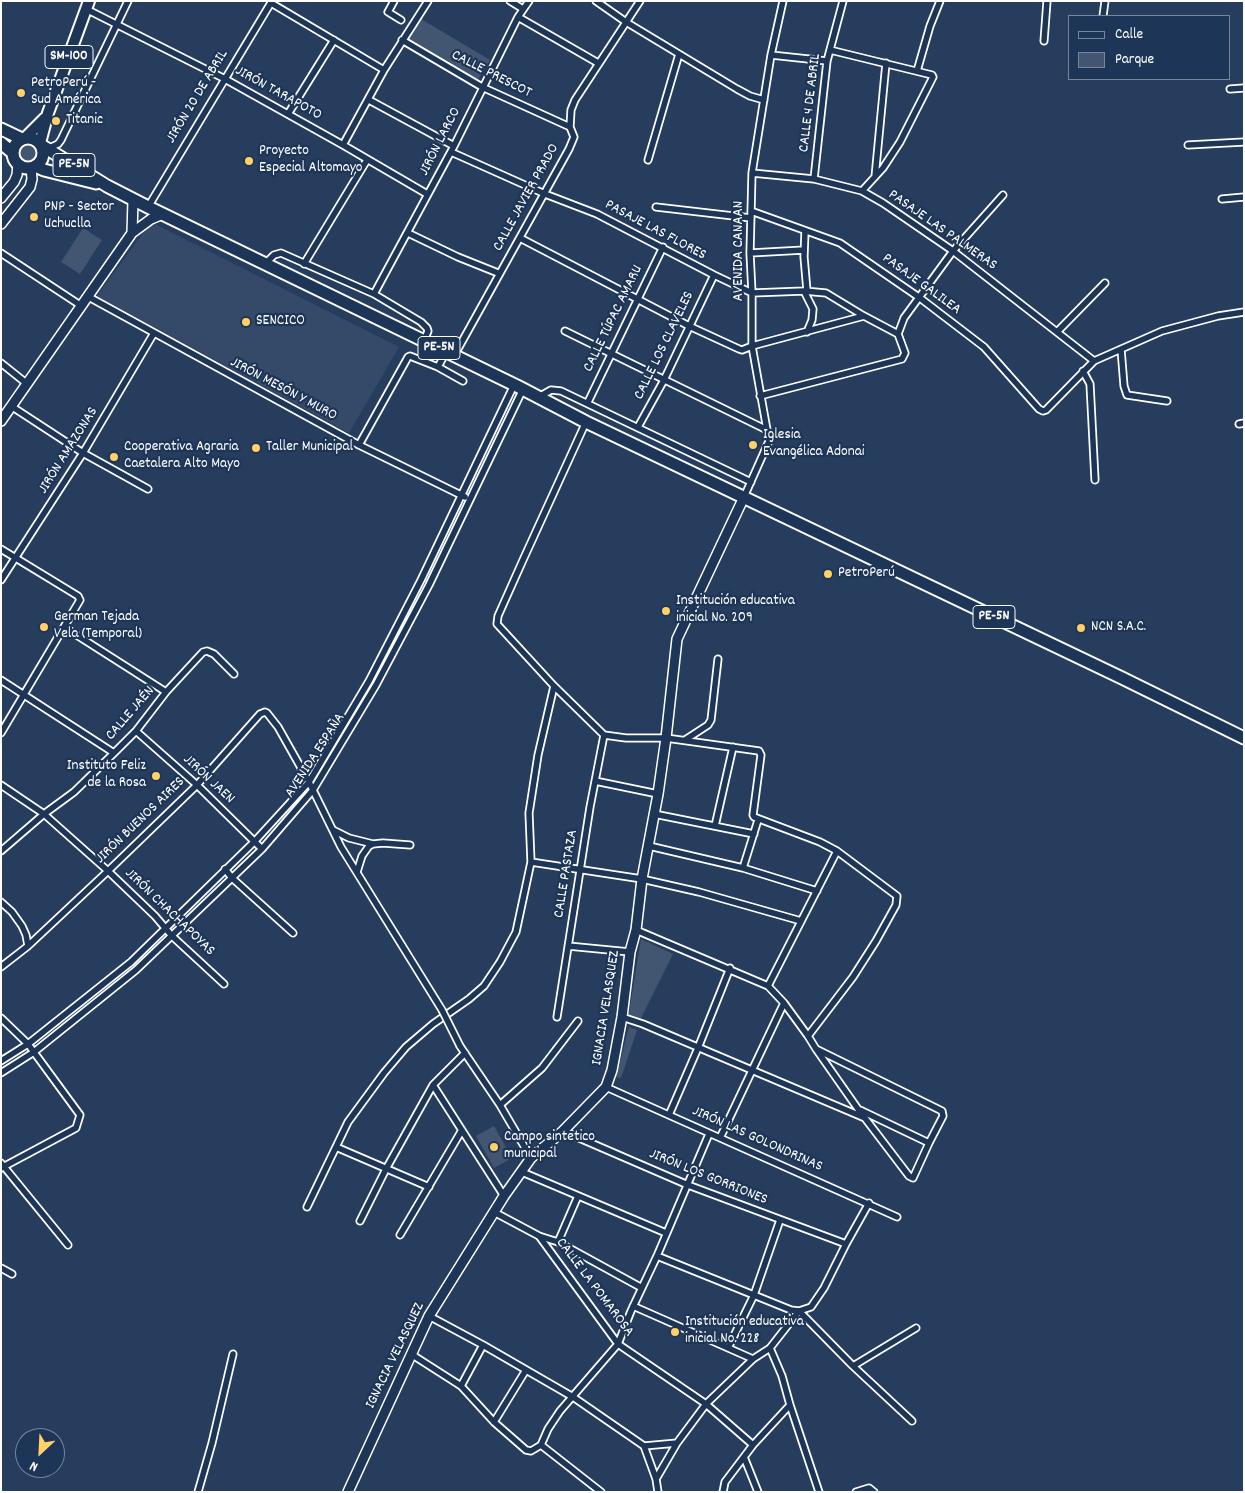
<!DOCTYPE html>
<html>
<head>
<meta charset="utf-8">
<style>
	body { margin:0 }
	#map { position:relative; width:1245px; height:1493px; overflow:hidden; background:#263d5e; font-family:Dekko,sans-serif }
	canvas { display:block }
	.frame { position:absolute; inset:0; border:2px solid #fff; pointer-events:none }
	.legend { position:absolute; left:1068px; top:15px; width:162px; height:65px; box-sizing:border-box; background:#1d3557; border:1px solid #77869a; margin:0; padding:6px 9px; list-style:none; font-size:15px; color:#fff }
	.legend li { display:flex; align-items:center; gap:10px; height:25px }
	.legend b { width:25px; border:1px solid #77869a }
	.north { position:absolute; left:15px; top:1428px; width:50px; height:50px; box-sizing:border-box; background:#1d3557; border:1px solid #77869a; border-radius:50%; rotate:205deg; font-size:14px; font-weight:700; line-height:20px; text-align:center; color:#fff }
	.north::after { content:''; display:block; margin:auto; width:18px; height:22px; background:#ffd166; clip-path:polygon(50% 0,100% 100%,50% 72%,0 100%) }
</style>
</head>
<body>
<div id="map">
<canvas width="1245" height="1493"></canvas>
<div class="frame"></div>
<ul class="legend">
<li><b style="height:6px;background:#1d3557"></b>Calle</li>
<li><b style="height:14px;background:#425672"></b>Parque</li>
</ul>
<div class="north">N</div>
</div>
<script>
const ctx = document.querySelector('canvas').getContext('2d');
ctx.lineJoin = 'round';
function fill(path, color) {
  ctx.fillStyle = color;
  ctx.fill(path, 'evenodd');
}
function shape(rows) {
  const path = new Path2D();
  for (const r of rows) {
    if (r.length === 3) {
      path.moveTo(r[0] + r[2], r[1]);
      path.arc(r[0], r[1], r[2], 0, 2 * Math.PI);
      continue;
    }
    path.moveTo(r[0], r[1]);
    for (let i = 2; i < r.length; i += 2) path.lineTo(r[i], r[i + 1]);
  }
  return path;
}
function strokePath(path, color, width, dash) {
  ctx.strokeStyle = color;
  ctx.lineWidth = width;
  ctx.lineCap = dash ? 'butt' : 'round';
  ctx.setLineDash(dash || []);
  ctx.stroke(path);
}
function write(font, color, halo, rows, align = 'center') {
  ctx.font = font + ' Dekko,sans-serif';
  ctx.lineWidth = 4.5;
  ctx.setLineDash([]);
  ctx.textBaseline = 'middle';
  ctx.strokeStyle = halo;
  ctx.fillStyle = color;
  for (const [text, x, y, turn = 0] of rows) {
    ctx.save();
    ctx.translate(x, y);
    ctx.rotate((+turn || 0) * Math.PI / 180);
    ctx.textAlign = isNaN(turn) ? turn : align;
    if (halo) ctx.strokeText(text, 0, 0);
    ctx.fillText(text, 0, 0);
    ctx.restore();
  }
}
fill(shape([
	[151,222,399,347,349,433,97,296]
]), '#344a68');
fill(shape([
	[421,19,490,60,478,80,409,40],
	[29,154,11],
	[83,228,102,240,80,274,61,262],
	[641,939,673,954,639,1022,628,1019],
	[629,1027,637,1030,621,1078,616,1077],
	[494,1126,512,1158,494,1168,476,1136]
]), '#425672');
const street = shape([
	[394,1,388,12,401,20],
	[510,1,523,9],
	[596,1,626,22,737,89,750,96,764,100],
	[271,3,384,70],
	[86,9,225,79,343,145,427,194],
	[1103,16,1105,1],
	[518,17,598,63],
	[402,40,482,87,570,127],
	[1044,41,1047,1],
	[830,50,932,75,933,77,900,142,883,168,862,191],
	[771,55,827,61],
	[917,71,930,26,940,1],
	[1230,89,1244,88],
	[369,100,454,146],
	[288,114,334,40],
	[343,145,384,70,428,1],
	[1188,145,1244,142],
	[49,148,58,144,61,140,128,1],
	[451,152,545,194,597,214,714,275,752,293,804,291,826,293,864,316,898,334],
	[648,160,679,54],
	[752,173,814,179,862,191,883,203,953,251,1094,361],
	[875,177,886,63],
	[814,179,827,61,843,1],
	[1222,199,1244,197],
	[148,207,272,1],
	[656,207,751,218],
	[751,211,840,243,920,298,984,347,1039,409,1043,411,1046,410,1094,361,1162,331,1218,316,1244,312],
	[805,231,804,257,807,291],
	[408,233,458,257,498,273],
	[520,238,689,326,739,349,742,350,752,346,864,316],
	[1,253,80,305],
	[750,253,804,250],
	[265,264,274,255,281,253,374,294,421,322,427,328,428,331,424,341],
	[304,264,367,160],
	[804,291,813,309,812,320,807,332],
	[374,294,454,146,518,17,529,1],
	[87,296,359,445,465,497],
	[565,331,767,430],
	[1057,332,1105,283],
	[1121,349,1124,386,1127,395,1167,401],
	[454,356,569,149,574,137,570,127,571,110,575,100,640,1],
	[1,363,26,383],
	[438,367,446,352],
	[1083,371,1090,384,1095,480],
	[760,396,902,359,905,353,898,334,904,318,953,251,1003,195],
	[539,397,551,390,561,391,751,482],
	[588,402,663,247],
	[11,406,83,453,148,489],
	[586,422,523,560,498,616,497,624,554,686,604,735,626,738,666,738,759,751,761,755,753,815,754,817,820,842,837,851,897,896,896,905,876,941,853,977,808,1036],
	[1239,424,1244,423],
	[638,427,664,380,714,275],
	[359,445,408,357,410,356,438,367,463,381],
	[744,497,769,441,752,346,752,293,750,253,752,173,771,55,783,1],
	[1,549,78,596,80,600,1,733],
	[1,580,83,453,154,333],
	[64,627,166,692],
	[1,680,114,753],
	[136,731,197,785,262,849],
	[685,740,708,725,711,720,718,659],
	[595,781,658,794],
	[1,785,44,814,108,871,155,916,172,936,224,984],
	[654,814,754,834],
	[715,826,733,747],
	[333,830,349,838,373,844],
	[649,846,743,868,817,891],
	[1,851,44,814,74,792,114,753,136,731,166,692,203,652,207,651,214,654,234,674],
	[531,862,642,879,699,892,801,921],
	[743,868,758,820],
	[225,869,232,878,293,933],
	[357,872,362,856,369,846,373,844,383,843,410,845],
	[1,902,12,912,22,926,26,935,28,946],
	[636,930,768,986,784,1003,808,1036,816,1049,858,1109,909,1176,913,1178,929,1143,943,1116,942,1111,816,1049],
	[568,946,630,952],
	[1,967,28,946,108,871,197,785,260,714,265,712,267,713,278,727,309,782,341,847,442,1010],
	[768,986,837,851],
	[557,1017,590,807,604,735],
	[622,1017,643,1024,865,1118],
	[1,1018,28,1044,80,1115,76,1128,1,1168],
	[460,1046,500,1105,531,1158],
	[1,1061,28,1044,131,962,255,841,309,782,369,681,421,580,514,385],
	[1,1073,34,1052,136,970,262,849,313,790,376,685,429,585,523,389],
	[433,1085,504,1196],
	[606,1087,897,1217],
	[500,1105,542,1068,578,1021],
	[860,1110,929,1143],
	[669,1115,698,1048,730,968],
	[563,1131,688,1185,846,1244],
	[720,1138,784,1003],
	[336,1147,429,1187],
	[1,1163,68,1245],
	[522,1172,666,1233],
	[307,1207,348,1122,384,1073,406,1047,433,1024,469,999,484,986,500,962,516,932,531,862,529,813,538,755,554,686],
	[494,1212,539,1236,558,1242,642,1288],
	[360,1221,386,1169,433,1085,465,1053],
	[400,1235,462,1130],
	[539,1236,618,1344,706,1404,753,1445],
	[558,1242,578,1196],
	[657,1256,791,1310,799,1311,811,1307,824,1288,846,1244,869,1203],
	[1,1268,12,1274],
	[633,1306,753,1359],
	[429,1316,483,1345,573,1397,644,1446,656,1479,658,1492],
	[728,1348,754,1295,780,1220],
	[770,1348,782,1376,790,1405,819,1492],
	[411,1354,461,1386,494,1422,526,1450,531,1451,541,1445,548,1429,560,1411,618,1344,631,1311,657,1256,709,1134],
	[853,1366,916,1328],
	[461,1386,483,1345],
	[494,1422,526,1370],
	[541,1445,601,1492],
	[644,1446,677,1443],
	[744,1457,758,1492],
	[656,1479,677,1443,706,1404,753,1359,770,1348,799,1311,853,1366,912,1421],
	[198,1492,212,1443,233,1354],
	[723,1492,725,1482,753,1445,790,1405],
	[856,1492,869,1488,874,1492]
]);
const secondary = shape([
	[1,198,14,182,17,175,18,164],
	[1,224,30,187,32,179,31,167],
	[132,233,133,200],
	[1,421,132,233,151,219,163,214],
	[348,1492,429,1316,504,1196,531,1158,563,1131,606,1087,612,1070,622,1017,630,952,636,930,642,879,658,794,666,738,677,639,744,497]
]);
const primary = shape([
	[26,137,45,118],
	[40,143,48,113,89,1]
]);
const highway = shape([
	[1,129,22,139],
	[28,153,15],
	[1,143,13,153],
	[41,145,107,186,148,207,517,386,586,422,1122,678,1244,738],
	[35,166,44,170,96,183]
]);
strokePath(street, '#fff', 9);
strokePath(secondary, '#fff', 12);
strokePath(primary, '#fff', 14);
strokePath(highway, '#fff', 15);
strokePath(street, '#1d3557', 5.5);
strokePath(secondary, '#1d3557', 9);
strokePath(primary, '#1d3557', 10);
strokePath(highway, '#1d3557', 11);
const streetBridge = shape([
	[442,1010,460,1046]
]);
strokePath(streetBridge, '#fff', 9, []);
strokePath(streetBridge, '#1d3557', 5.5);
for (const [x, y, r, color] of [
	[21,93,5,"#ffd166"],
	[56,121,5,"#ffd166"],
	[249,161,5,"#ffd166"],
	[34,217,5,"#ffd166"],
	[246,322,5,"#ffd166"],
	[753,445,5,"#ffd166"],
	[256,448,5,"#ffd166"],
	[114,457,5,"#ffd166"],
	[828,574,5,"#ffd166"],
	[666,611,5,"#ffd166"],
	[44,627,5,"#ffd166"],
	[1081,628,5,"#ffd166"],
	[156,776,5,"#ffd166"],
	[494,1147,5,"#ffd166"],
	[675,1332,5,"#ffd166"]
]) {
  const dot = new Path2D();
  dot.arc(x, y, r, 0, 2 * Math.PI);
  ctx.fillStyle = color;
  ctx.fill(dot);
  strokePath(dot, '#1d3557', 2);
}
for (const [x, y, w] of [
	[69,57,48],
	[74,165,42],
	[439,348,42],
	[994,617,42]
]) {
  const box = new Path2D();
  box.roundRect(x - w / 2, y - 11.5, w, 23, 4);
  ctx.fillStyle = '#1d3557';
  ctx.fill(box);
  strokePath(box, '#fff', 1);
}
write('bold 14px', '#fff', null, [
	["SM-100",69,57],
	["PE-5N",74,165],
	["PE-5N",439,348],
	["PE-5N",994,617]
]);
write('15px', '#fff', '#1d3557', [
	["CALLE PRESCOT",491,75,27],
	["JIRÓN TARAPOTO",278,94,29],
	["JIRÓN 20 DE ABRIL",198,97,-59],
	["CALLE 4 DE ABRIL",811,103,-83],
	["JIRÓN LARCO",441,142,-63],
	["CALLE JAVIER PRADO",527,198,-61],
	["PASAJE LAS FLORES",655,231,28],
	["PASAJE LAS PALMERAS",942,231,35],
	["AVENIDA CANAAN",740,251,-90],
	["PASAJE GALILEA",921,285,36],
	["CALLE TÚPAC AMARU",614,319,-64],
	["CALLE LOS CLAVELES",665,346,-64],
	["JIRÓN MESÓN Y MURO",283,390,28],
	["JIRÓN AMAZONAS",69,451,-58],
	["CALLE JAÉN",131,714,-49],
	["AVENIDA ESPAÑA",316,756,-57],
	["JIRÓN JAEN",208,780,43],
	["JIRÓN BUENOS AIRES",141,821,-44],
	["CALLE PASTAZA",567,874,-81],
	["JIRÓN CHACHAPOYAS",169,913,44],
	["IGNACIA VELASQUEZ",607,1008,-81],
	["JIRÓN LAS GOLONDRINAS",757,1140,24],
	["JIRÓN LOS GORRIONES",708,1178,22],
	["CALLE LA POMAROSA",594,1288,53],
	["IGNACIA VELASQUEZ",396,1356,-64]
]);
write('15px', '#fff', '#1d3557', [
	["PetroPerú -",31,84],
	["Sud América",31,101],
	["Titanic",66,121],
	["Proyecto",259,152],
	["Especial Altomayo",259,169],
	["PNP - Sector",44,208],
	["Uchuclla",44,225],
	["SENCICO",256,322],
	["Iglesia",763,436],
	["Evangélica Adonai",763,453],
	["Cooperativa Agraria",124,448],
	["Caetalera Alto Mayo",124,465],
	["Taller Municipal",266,448],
	["PetroPerú",838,574],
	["Institución educativa",676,602],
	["inicial No. 209",676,619],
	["German Tejada",54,618],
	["Vela (Temporal)",54,635],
	["NCN S.A.C.",1091,628],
	["Instituto Feliz",146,767,"right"],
	["de la Rosa",146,784,"right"],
	["Campo sintetico",504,1138],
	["municipal",504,1155],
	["Institución educativa",685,1323],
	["inicial No. 228",685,1340]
], 'left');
</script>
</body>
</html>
